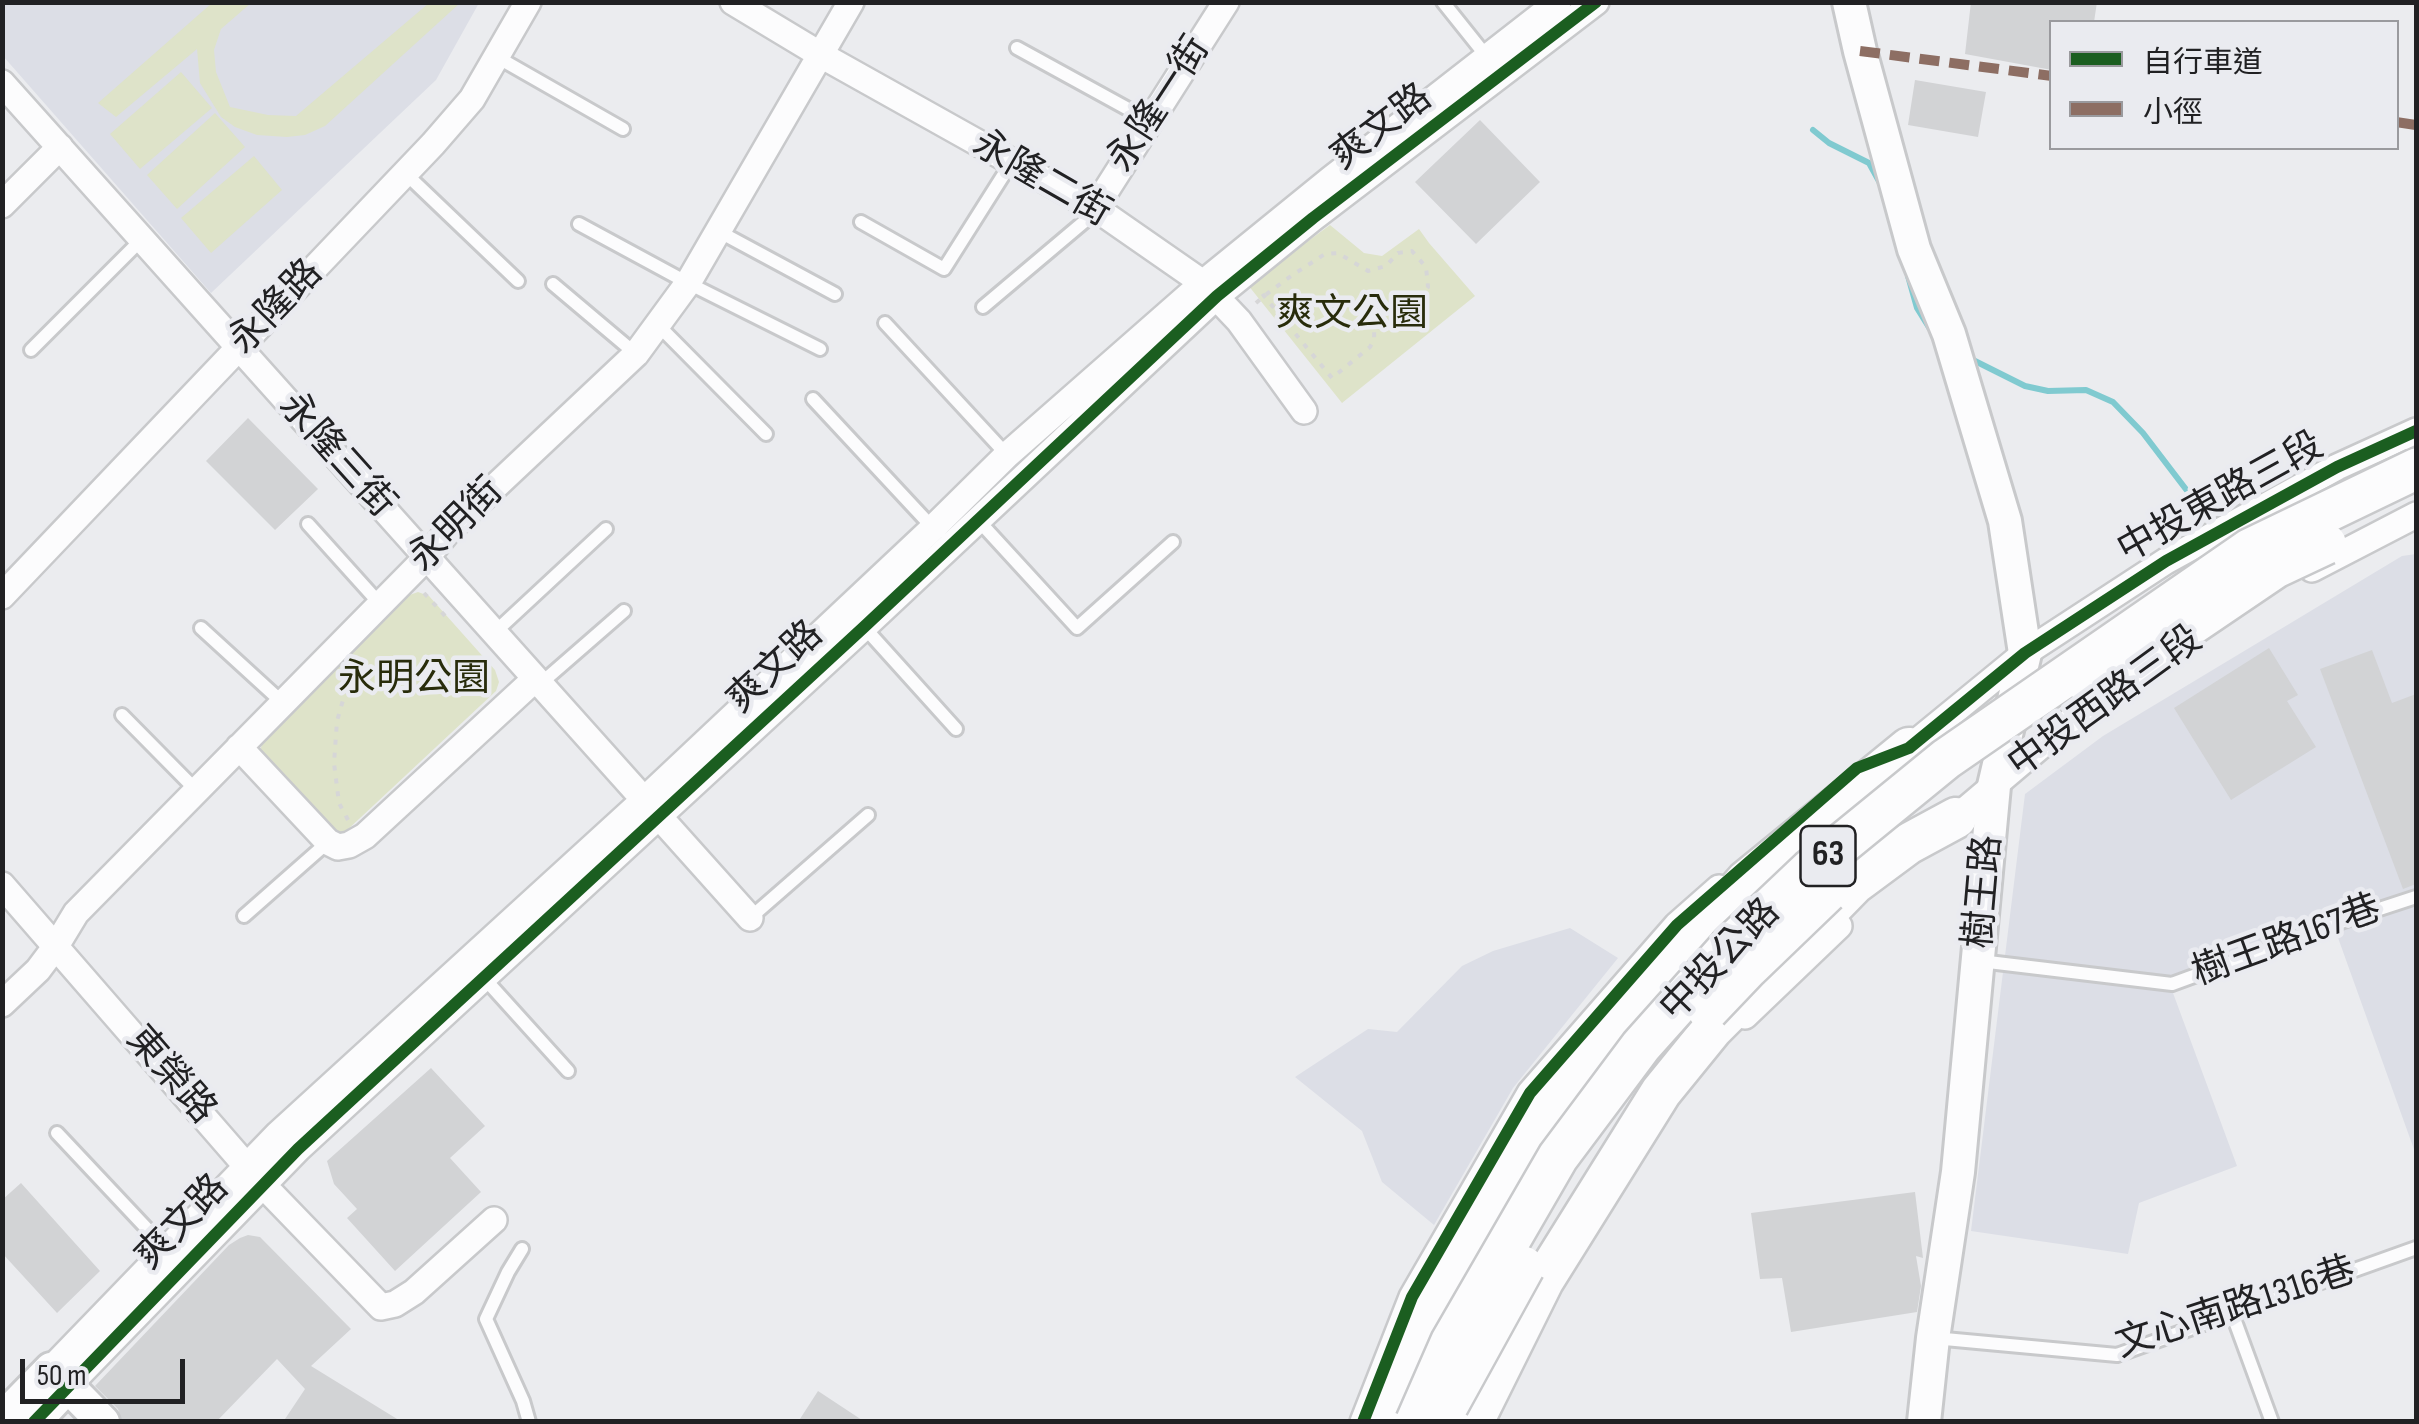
<!DOCTYPE html>
<html>
<head>
<meta charset="utf-8">
<style>
	body { margin:0 }
	#map { position:relative; width:2419px; height:1424px; overflow:hidden; background:#ebecef; font-family:"Sofia Sans Condensed","Noto Sans TC",sans-serif }
	canvas { display:block }
	.frame { position:absolute; inset:0; border:5px solid #212123; pointer-events:none }
	.legend { position:absolute; left:2049px; top:20px; width:350px; height:130px; box-sizing:border-box; background:#eaebf0; border:2px solid #9a9a9e; margin:0; padding:12px 18px; list-style:none; font-size:30px; color:#212123 }
	.legend li { display:flex; align-items:center; gap:20px; height:50px }
	.legend b { width:50px; border:2px solid #9a9a9e }
	.scale { position:absolute; left:20px; top:1359px; width:165px; height:45px; box-sizing:border-box; border:5px solid #212123; border-top:0; padding-left:12px; font-size:30px; line-height:35px; white-space:nowrap; color:#212123; -webkit-text-stroke:8px #eaebf0; paint-order:stroke }
</style>
</head>
<body>
<div id="map">
<canvas width="2419" height="1424"></canvas>
<div class="frame"></div>
<ul class="legend">
<li><b style="height:12px;background:#1b5e20"></b>自行車道</li>
<li><b style="height:12px;background:#8d6e63"></b>小徑</li>
</ul>
<div class="scale">50 m</div>
</div>
<script>
const ctx = document.querySelector('canvas').getContext('2d');
ctx.lineJoin = 'round';
function fill(path, color) {
  ctx.fillStyle = color;
  ctx.fill(path, 'evenodd');
}
function shape(rows) {
  const path = new Path2D();
  for (const r of rows) {
    path.moveTo(r[0], r[1]);
    for (let i = 2; i < r.length; i += 2) path.lineTo(r[i], r[i + 1]);
  }
  return path;
}
function strokePath(path, color, width, dash) {
  ctx.strokeStyle = color;
  ctx.lineWidth = width;
  ctx.lineCap = dash ? 'butt' : 'round';
  ctx.setLineDash(dash || []);
  ctx.stroke(path);
}
function write(font, color, halo, rows, align = 'center') {
  ctx.font = font + ' "Sofia Sans Condensed","Noto Sans TC",sans-serif';
  ctx.lineWidth = 9;
  ctx.setLineDash([]);
  ctx.textBaseline = 'middle';
  ctx.strokeStyle = halo;
  ctx.fillStyle = color;
  for (const [text, x, y, turn = 0] of rows) {
    ctx.save();
    ctx.translate(x, y);
    ctx.rotate((+turn || 0) * Math.PI / 180);
    ctx.textAlign = isNaN(turn) ? turn : align;
    if (halo) ctx.strokeText(text, 0, 0);
    ctx.fillText(text, 0, 0);
    ctx.restore();
  }
}
fill(shape([
	[2,3,479,3,436,80,211,293,3,56],
	[2416,554,2416,1155,2332,921,2173,993,2237,1166,2139,1203,2128,1254,1971,1231,2025,794,2103,736,2402,556],
	[1570,928,1618,958,1513,1088,1434,1225,1382,1182,1362,1131,1295,1077,1368,1029,1397,1032,1462,966,1493,951]
]), '#dcdee6');
fill(shape([
	[212,3,251,3,221,29,214,50,216,72,230,107,268,115,296,116,429,3,460,3,325,126,305,135,287,137,257,135,235,127,221,117,200,83,197,49,116,117,98,103],
	[181,72,212,108,140,169,110,134],
	[215,113,245,147,177,209,147,175],
	[254,156,282,190,211,253,181,218],
	[1330,225,1364,253,1382,256,1419,229,1429,243,1475,296,1342,403,1248,285],
	[418,592,429,596,495,670,499,682,496,691,344,833,338,836,264,761,260,751,263,741,404,597]
]), '#dee3c9');
strokePath(shape([
	[1813,130,1829,143,1869,163,1880,183],
	[1908,276,1917,308,1930,329],
	[1967,357,2025,386,2048,391,2086,390,2113,402,2143,433,2201,509]
]), '#80cad0', 6);
fill(shape([
	[1971,2,2097,2,2094,22,2052,22,2052,70,1965,54],
	[1915,80,1986,92,1978,137,1908,125],
	[1480,120,1540,182,1476,244,1415,182],
	[248,418,318,489,275,530,206,461],
	[2269,648,2298,695,2287,701,2316,747,2231,800,2174,708],
	[2372,650,2392,703,2416,694,2416,884,2403,889,2320,669],
	[431,1068,485,1126,450,1158,481,1192,395,1271,347,1218,357,1209,334,1184,327,1161],
	[21,1183,100,1271,57,1313,2,1253,2,1200],
	[1915,1192,1923,1258,1916,1256,1921,1286,1917,1312,1791,1332,1782,1278,1760,1279,1751,1213],
	[248,1235,260,1237,351,1329,311,1366,402,1422,283,1422,305,1389,277,1359,216,1422,122,1422,118,1409,95,1386,229,1245,240,1238],
	[818,1391,865,1422,798,1422]
]), '#d2d3d5');
const service = shape([
	[1443,2,1487,57],
	[1017,48,1150,121],
	[497,57,623,129],
	[405,173,518,281],
	[861,222,944,269,1011,163],
	[579,224,688,283,820,349],
	[718,231,835,294],
	[553,284,636,354],
	[983,307,1098,210],
	[885,323,1007,455],
	[657,324,766,434],
	[31,350,142,239],
	[813,399,933,528],
	[978,520,1077,628,1173,542],
	[308,524,380,604],
	[864,627,956,729],
	[201,628,283,703],
	[494,633,606,529],
	[539,685,624,611],
	[122,715,196,790],
	[244,916,328,842],
	[750,918,868,815],
	[1980,961,2172,984,2349,919,2416,897],
	[484,978,568,1071],
	[57,1133,166,1249],
	[522,1249,508,1272,486,1319,523,1401,529,1422],
	[2232,1313,2272,1422],
	[1934,1338,2117,1355,2416,1248]
]);
const minor = shape([
	[733,2,821,55,1098,210,1203,283,1239,321,1304,411],
	[2,83,750,918],
	[2,205,60,147],
	[1095,208,1226,2],
	[2312,569,2416,515],
	[2,596,433,144,472,99,528,2],
	[239,747,328,842,338,847,349,845,365,836,535,679],
	[1896,753,1909,748,2025,653,2166,561,2337,467,2416,431],
	[1945,827,2081,712,2111,691],
	[2,885,262,1184,381,1307,395,1304,414,1292,494,1220],
	[2,1004,38,970,56,946,76,913,426,558,449,530,636,354,688,283,851,2],
	[1745,1016,1839,926],
	[51,1369,278,1134,645,799,933,528,1007,455,1203,283,1331,179,1558,2],
	[67,1387,298,1149,864,627,1217,296,1313,218,1596,2],
	[1363,1422,1412,1297,1530,1093,1677,925,1719,888]
]);
const tertiary = shape([
	[1849,2,1860,51,1914,249,1949,334,2005,521,2025,653,1994,786,1958,1172,1933,1338,1924,1422],
	[2,1419,51,1369,103,1422],
	[34,1422,67,1387]
]);
const primary = shape([
	[1809,930,1854,884,1908,844,1956,818],
	[1389,1422,1420,1342,1469,1244,1558,1105,1615,1030,1746,881,1909,748],
	[1473,1422,1543,1281,1661,1092,1713,1028,1751,990]
]);
strokePath(service, '#c8c9cb', 18);
strokePath(minor, '#c8c9cb', 30);
strokePath(tertiary, '#c8c9cb', 38);
strokePath(primary, '#c8c9cb', 45);
strokePath(shape([
	[1256,303,1264,296,1291,276,1325,254,1338,253,1368,271,1386,266,1398,253,1412,251,1426,267,1428,287,1421,296,1411,300,1382,299,1375,306,1374,340,1370,347,1332,378,1264,296,1261,291],
	[424,593,448,619],
	[348,820,339,803,334,763,337,721,352,669]
]), '#d6d6d7', 4, [5, 8]);
strokePath(service, '#fcfcfd', 12);
strokePath(minor, '#fcfcfd', 25);
strokePath(tertiary, '#fcfcfd', 32);
strokePath(primary, '#fcfcfd', 40);
const primaryBridge = shape([
	[2092,692,2275,568,2326,544],
	[1708,1010,1748,968,1827,892],
	[1448,1405,1524,1267],
	[1416,1422,1451,1342,1558,1157,1641,1046,1732,944,1810,870,1946,759,2250,549,2416,469]
]);
strokePath(primaryBridge, '#c8c9cb', 45, []);
strokePath(primaryBridge, '#fcfcfd', 40);
strokePath(shape([
	[1860,51,2052,76],
	[2396,122,2416,125]
]), '#8d6e63', 10, [20, 10]);
strokePath(shape([
	[34,1422,298,1149,864,627,1217,296,1313,218,1596,2],
	[1363,1422,1412,1297,1530,1093,1677,925,1857,768,1909,748,2025,653,2166,561,2337,467,2416,431]
]), '#1b5e20', 12);
for (const [x, y, w] of [
	[1828,856,55]
]) {
  const box = new Path2D();
  box.roundRect(x - w / 2, y - 30, w, 60, 8);
  ctx.fillStyle = '#eaebf0';
  ctx.fill(box);
  strokePath(box, '#212123', 2.5);
}
write('bold 35px', '#212123', null, [
	["63",1828,856]
]);
write('38px', '#212123', '#eaebf0', [
	["永隆一街",1160,105,-57],
	["爽文路",1382,128,-37],
	["永隆二街",1041,180,30],
	["永隆路",277,308,-46],
	["永隆三街",336,456,48],
	["中投東路三段",2221,499,-29],
	["永明街",457,526,-45],
	["爽文路",776,668,-43],
	["中投西路三段",2106,703,-36],
	["樹王路",1985,892,-85],
	["樹王路167巷",2287,942,-20],
	["中投公路",1721,961,-46],
	["東榮路",170,1076,49],
	["爽文路",183,1223,-46],
	["文心南路1316巷",2236,1309,-18]
]);
write('38px', '#282c0b', '#eaebf0', [
	["爽文公園",1352,315],
	["永明公園",414,680]
]);
</script>
</body>
</html>
